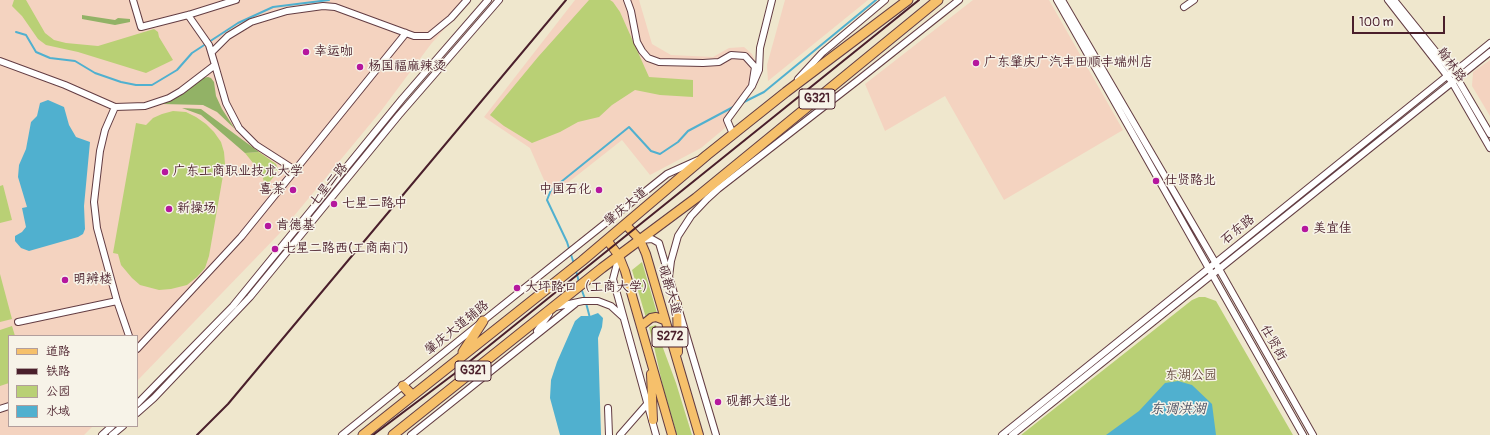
<!DOCTYPE html>
<html>
<head>
<meta charset="utf-8">
<style>
	body { margin:0 }
	#map { position:relative; width:1490px; height:435px; overflow:hidden; background:#efe7cd; font-family:Pangolin,"LXGW WenKai TC",sans-serif }
	canvas { display:block }
	.legend { position:absolute; left:8px; top:335px; width:130px; height:92px; box-sizing:border-box; background:#f7f3e8; border:1px solid #b29e9c; margin:0; padding:5px 7px; list-style:none; font-size:12px; color:#4a1f2b }
	.legend li { display:flex; align-items:center; gap:8px; height:20px }
	.legend b { width:20px; border:1px solid #b29e9c }
	.scale { position:absolute; left:1352px; top:16px; width:93px; height:18px; box-sizing:border-box; border:2px solid #4a1f2b; border-top:0; padding-left:5px; font-size:12px; line-height:14px; white-space:nowrap; color:#4a1f2b; -webkit-text-stroke:3px #f7f3e8; paint-order:stroke }
</style>
</head>
<body>
<div id="map">
<canvas width="1490" height="435"></canvas>
<ul class="legend">
<li><b style="height:5px;background:#f6c06b"></b>道路</li>
<li><b style="height:5px;background:#4a1f2b"></b>铁路</li>
<li><b style="height:11px;background:#b9d075"></b>公园</li>
<li><b style="height:11px;background:#50b0cf"></b>水域</li>
</ul>
<div class="scale">100 m</div>
</div>
<script>
const ctx = document.querySelector('canvas').getContext('2d');
ctx.lineJoin = 'round';
function fill(path, color) {
  ctx.fillStyle = color;
  ctx.fill(path, 'evenodd');
}
function shape(rows) {
  const path = new Path2D();
  for (const r of rows) {
    path.moveTo(r[0], r[1]);
    for (let i = 2; i < r.length; i += 2) path.lineTo(r[i], r[i + 1]);
  }
  return path;
}
function strokePath(path, color, width, dash) {
  ctx.strokeStyle = color;
  ctx.lineWidth = width;
  ctx.lineCap = dash ? 'butt' : 'round';
  ctx.setLineDash(dash || []);
  ctx.stroke(path);
}
function write(font, color, halo, rows, align = 'center') {
  ctx.font = font + ' Pangolin,"LXGW WenKai TC",sans-serif';
  ctx.lineWidth = 3;
  ctx.setLineDash([]);
  ctx.textBaseline = 'middle';
  ctx.strokeStyle = halo;
  ctx.fillStyle = color;
  for (const [text, x, y, turn = 0] of rows) {
    ctx.save();
    ctx.translate(x, y);
    ctx.rotate((+turn || 0) * Math.PI / 180);
    ctx.textAlign = isNaN(turn) ? turn : align;
    if (halo) ctx.strokeText(text, 0, 0);
    ctx.fillText(text, 0, 0);
    ctx.restore();
  }
}
fill(shape([
	[0,0,470,0,431,44,381,111,279,234,137,381,137,336,9,336,9,426,93,426,84,435,0,435],
	[575,0,639,0,652,44,671,55,713,57,729,48,744,47,752,54,756,62,752,83,725,128,701,148,650,175,622,140,551,196,530,148,484,117],
	[785,0,868,0,768,81,767,65],
	[973,0,1049,0,1123,130,1004,200,945,96,885,131,865,84],
	[1490,60,1490,116,1472,86,1473,72]
]), '#f4d3c0');
fill(shape([
	[14,0,26,0,45,33,54,40,66,43,98,46,154,29,158,32,159,37,173,60,146,73,78,52,46,45,38,39,22,16,12,6],
	[589,0,610,0,613,2,620,12,649,77,693,80,693,97,660,95,635,90,612,105,599,117,578,122,560,132,532,143,504,126,490,115,538,57],
	[173,111,186,112,196,117,206,124,214,132,221,142,224,152,225,164,209,256,205,268,197,277,187,285,171,289,159,290,140,285,132,278,121,265,118,254,113,253,136,123,146,125,153,118,162,114],
	[259,152,276,164,278,169,277,173,265,187,262,174,245,153],
	[3,185,12,220,0,223,0,186],
	[642,262,657,313,646,318,632,270],
	[0,274,12,319,0,322],
	[1199,297,1205,297,1216,301,1293,435,1021,435,1192,300],
	[656,325,663,348,676,383,692,435,677,435,663,387,655,351,649,327],
	[12,326,15,336,9,336,9,383,0,386,0,330]
]), '#b9d075');
fill(shape([
	[82,15,115,20,118,18,130,19,130,22,115,25,82,19],
	[208,77,211,78,214,82,216,96,222,109,235,129,217,112,203,105,162,104,180,96,203,78],
	[182,108,201,109,259,152,245,153,201,115]
]), '#92b266');
fill(shape([
	[48,100,64,107,69,125,76,137,90,142,84,206,85,229,83,234,78,237,29,251,21,248,15,241,15,236,22,232,26,227,22,208,27,207,18,177,19,165,26,149,31,122,37,116,40,103],
	[598,313,603,318,602,327,598,338,601,435,560,435,550,398,551,380,557,362,575,321,581,316,590,316],
	[1178,381,1192,385,1212,404,1216,435,1106,435,1139,411,1165,383]
]), '#50b0cf');
strokePath(shape([
	[16,32,26,35,36,52,50,58,75,61,95,73,121,82,136,85,152,85,177,70,192,53,238,23,273,7,329,0],
	[742,103,764,92,876,0],
	[574,264,567,242,547,200,551,190,629,127,651,151,660,154,678,142,688,131,735,106],
	[576,271,579,282],
	[581,288,585,299],
	[586,303,590,318]
]), '#50b0cf', 2);
const minor = shape([
	[133,0,141,27,188,15,236,0],
	[627,0,631,11,637,42,642,51,648,58,659,62,703,63,719,62,731,55,745,56,755,67,752,86],
	[1057,0,1303,435],
	[1062,0,1219,269,1313,435],
	[1388,0,1452,82,1490,148],
	[1394,0,1457,78,1490,134],
	[1184,7,1194,0],
	[212,52,228,36,251,22,287,11,323,6,335,7,414,36,429,36,451,18,467,0],
	[0,61,65,85,115,107,145,106,169,98,181,91,215,65,209,45,188,15],
	[215,65,226,103,239,128,256,145,295,170],
	[798,79,822,53,885,0],
	[115,107,105,130,100,151,94,202,97,228,117,301,129,336],
	[733,134,727,120,752,86,759,70,760,48,772,0],
	[641,240,652,239,659,243,716,435],
	[619,256,613,279,656,435],
	[669,277,671,261,678,236,691,216,707,199,718,189,857,81,959,0],
	[555,307,583,301,598,301,611,306,623,317],
	[18,322,117,301],
	[537,331,549,314],
	[137,349,241,237,406,33],
	[137,404,233,306,402,99,488,0],
	[608,408,609,435],
	[0,409,9,406],
	[137,413,154,398,250,297,399,115,499,0],
	[102,435,112,426],
	[112,435,123,426],
	[342,435,483,321,667,174,698,160],
	[411,435,575,304],
	[620,435,648,403],
	[1002,435,1447,76,1463,65,1490,43],
	[1012,435,1490,52]
]);
const major = shape([
	[626,225,640,240,646,254,699,435],
	[607,240,619,256,625,271,672,435],
	[677,304,678,352],
	[641,326,651,318,656,317,664,320],
	[651,374,653,420]
]);
const highway = shape([
	[463,352,483,321],
	[403,386,412,395],
	[363,435,582,261,707,155,786,92,908,0],
	[393,435,602,268,696,198,938,0]
]);
strokePath(minor, '#633d43', 8);
strokePath(major, '#633d43', 10);
strokePath(highway, '#633d43', 11);
strokePath(minor, '#fff', 6);
strokePath(major, '#f6c06b', 8);
strokePath(highway, '#f6c06b', 9);
strokePath(shape([
	[197,435,228,404,566,0],
	[373,435,454,374,919,0]
]), '#4a1f2b', 2);
for (const [x, y, r, color] of [
	[306,52,4,"#b5179e"],
	[976,63,4,"#b5179e"],
	[360,67,4,"#b5179e"],
	[165,172,4,"#b5179e"],
	[1156,181,4,"#b5179e"],
	[293,190,4,"#b5179e"],
	[599,190,4,"#b5179e"],
	[334,204,4,"#b5179e"],
	[169,209,4,"#b5179e"],
	[268,226,4,"#b5179e"],
	[1305,229,4,"#b5179e"],
	[275,249,4,"#b5179e"],
	[65,280,4,"#b5179e"],
	[517,288,4,"#b5179e"],
	[718,402,4,"#b5179e"]
]) {
  const dot = new Path2D();
  dot.arc(x, y, r, 0, 2 * Math.PI);
  ctx.fillStyle = color;
  ctx.fill(dot);
  strokePath(dot, '#f7f3e8', 1.5);
}
for (const [x, y, w] of [
	[817,99,36],
	[670,337,36],
	[473,371,36]
]) {
  const box = new Path2D();
  box.roundRect(x - w / 2, y - 10, w, 20, 3);
  ctx.fillStyle = '#f7f3e8';
  ctx.fill(box);
  strokePath(box, '#4a1f2b', 1);
}
write('bold 12px', '#4a1f2b', null, [
	["G321",817,99],
	["S272",670,337],
	["G321",473,371]
]);
write('13px', '#4a1f2b', '#f7f3e8', [
	["幸运咖",314,52],
	["广东肇庆广汽丰田顺丰端州店",984,63],
	["杨国福麻辣烫",368,67],
	["广东工商职业技术大学",173,172],
	["仕贤路北",1164,181],
	["喜茶",285,190,"right"],
	["中国石化",591,190,"right"],
	["七星二路中",342,204],
	["新操场",177,209],
	["肯德基",276,226],
	["美宜佳",1313,229],
	["七星二路西(工商南门)",283,249],
	["明辨楼",73,280],
	["大坪路口（工商大学）",525,288],
	["砚都大道北",726,402]
], 'left');
write('13px', '#4a1f2b', '#f7f3e8', [
	["翰林路",1451,65,54],
	["七星二路",329,185,-51],
	["肇庆大道",626,207,-40],
	["石东路",1238,230,-39],
	["砚都大道",669,290,74],
	["肇庆大道辅路",457,328,-39],
	["仕贤街",1273,343,60]
]);
write('13px', '#664b3e', '#f7f3e8', [
	["东湖公园",1191,376]
]);
write('italic 14px', '#4c5264', '#f7f3e8', [
	["东调洪湖",1178,409]
]);
</script>
</body>
</html>
